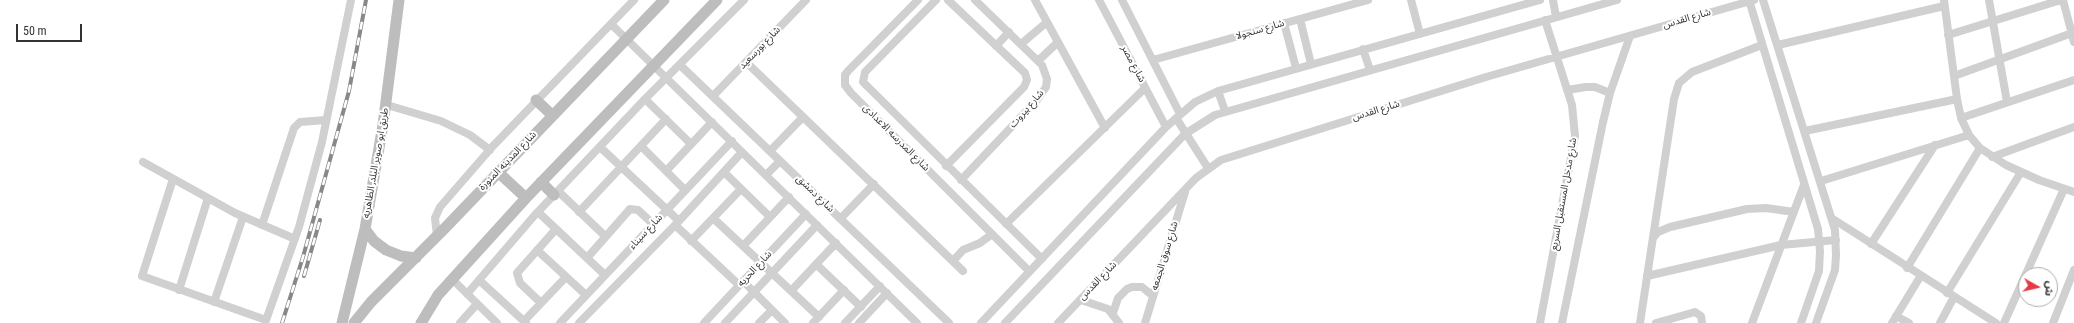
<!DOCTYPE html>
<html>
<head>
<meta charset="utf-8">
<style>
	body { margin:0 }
	#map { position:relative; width:2074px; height:323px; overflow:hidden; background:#fff; font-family:"Roboto Condensed","Noto Sans Arabic",sans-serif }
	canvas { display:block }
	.north { position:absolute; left:2018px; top:267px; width:40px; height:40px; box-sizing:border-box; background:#fff; border:1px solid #adadad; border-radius:50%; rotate:98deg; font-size:11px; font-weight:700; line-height:16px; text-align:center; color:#333 }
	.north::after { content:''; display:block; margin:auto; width:14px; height:18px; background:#e63946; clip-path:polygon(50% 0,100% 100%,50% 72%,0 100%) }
	.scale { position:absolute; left:16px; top:24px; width:66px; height:18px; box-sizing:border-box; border:2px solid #333; border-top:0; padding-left:5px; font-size:12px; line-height:14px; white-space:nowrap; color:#333; -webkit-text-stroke:3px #fff; paint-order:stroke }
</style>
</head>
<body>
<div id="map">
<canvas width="2074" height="323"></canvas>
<div class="north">ش</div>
<div class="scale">50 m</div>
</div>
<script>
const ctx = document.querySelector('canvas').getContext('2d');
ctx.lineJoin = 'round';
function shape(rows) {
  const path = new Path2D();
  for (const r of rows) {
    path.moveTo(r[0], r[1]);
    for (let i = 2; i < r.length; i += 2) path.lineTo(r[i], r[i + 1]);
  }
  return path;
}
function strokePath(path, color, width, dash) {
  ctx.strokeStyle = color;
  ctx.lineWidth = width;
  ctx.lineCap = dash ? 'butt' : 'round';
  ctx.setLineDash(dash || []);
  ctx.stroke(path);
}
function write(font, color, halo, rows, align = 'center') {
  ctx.font = font + ' "Roboto Condensed","Noto Sans Arabic",sans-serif';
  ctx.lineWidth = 4;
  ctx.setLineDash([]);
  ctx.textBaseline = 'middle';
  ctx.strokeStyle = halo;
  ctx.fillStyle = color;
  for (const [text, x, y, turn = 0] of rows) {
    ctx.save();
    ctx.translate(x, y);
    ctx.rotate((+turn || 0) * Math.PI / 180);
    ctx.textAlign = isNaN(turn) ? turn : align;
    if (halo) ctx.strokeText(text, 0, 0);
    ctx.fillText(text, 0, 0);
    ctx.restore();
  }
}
strokePath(shape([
	[918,0,848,71,845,75,845,85,851,93,1029,271],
	[936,0,865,72,863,82,1042,259],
	[1035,0,1105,128],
	[1099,0,1166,127],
	[1122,0,1180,114],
	[1411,0,1420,34],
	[1553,0,1556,17],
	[1749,0,1818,229,1820,251,1819,271,1801,323],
	[1763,0,1835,230,1836,255,1835,270,1816,323],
	[1944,0,1957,99,1961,118,1969,135,1980,148,2006,165,2039,180,2074,192],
	[1989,0,2007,102],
	[2063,0,2074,42],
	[1300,19,1311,64],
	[1284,23,1296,68],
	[611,24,917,323],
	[1948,35,2061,0],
	[1021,44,1047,22],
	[1778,45,1944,6],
	[996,46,1009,32],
	[1363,49,1370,70],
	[1153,60,1368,0],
	[1038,61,1058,42],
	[746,62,963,271],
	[680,65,949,323],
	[1954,76,2072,33],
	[1567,90,1586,87,1595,87,1610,93],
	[1218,91,1225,111],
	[713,96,806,0],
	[645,99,691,144],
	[387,105,441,121,470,135,490,150],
	[1176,118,1208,168],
	[1961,118,2074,80],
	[1805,131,1957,99],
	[641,146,685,190],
	[600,147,679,221],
	[770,151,803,117],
	[1992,157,2074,127],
	[143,162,235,213,295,239],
	[946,166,1024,87,1027,80,1025,73,948,0],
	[666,171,712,122],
	[724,172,770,217],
	[766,175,780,161],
	[173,179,142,276,266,320],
	[961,180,1037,100,1046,87,1047,79,1042,65,975,0],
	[1821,181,1969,135],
	[558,191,605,236],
	[538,212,605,275],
	[579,212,666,119],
	[713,218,819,317],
	[840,219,874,184],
	[1833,219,1996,323],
	[1006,224,1145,88],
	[262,225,294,128,300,122,326,120],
	[675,225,739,285],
	[437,236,435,218,440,207,493,146,634,0],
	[1653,238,1658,232,1670,227,1747,209,1766,208,1794,212],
	[691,241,741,189],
	[1871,244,1935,145],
	[743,246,789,197],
	[537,250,586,295],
	[587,258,630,209,638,210,653,224],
	[953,261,963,250,980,243,992,234],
	[816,264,861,307],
	[1907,268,1980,148],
	[1647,276,1781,245,1836,240],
	[452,279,497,323],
	[479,280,526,323],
	[743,281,785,323],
	[179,290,208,198],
	[791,291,836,243],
	[1947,293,2021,172],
	[467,294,534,216,645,99,744,0],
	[1081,300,1108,309,1119,323],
	[214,302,243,217],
	[541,303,520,283,517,273,556,229],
	[1113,313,1118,298,1127,289,1132,287,1142,287,1153,296],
	[1896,316,1909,323],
	[524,321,566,277],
	[265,323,299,227,322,142,351,0],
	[460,323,477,304],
	[560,323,732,141],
	[579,323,679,221,742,152],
	[704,323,806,214],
	[725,323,817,225],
	[759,323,772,310],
	[813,323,844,290],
	[845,323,880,286],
	[859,323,887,293],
	[981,323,1166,127,1195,102,1218,91,1540,0],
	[1005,323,1185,134,1215,115,1617,0],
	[1058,323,1196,178,1221,160,1486,77,1754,0],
	[1145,323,1185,192],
	[1540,323,1575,136,1572,105,1545,20],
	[1562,323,1603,122,1610,93,1630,36],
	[1640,323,1674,99,1679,83,1692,72,1762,45],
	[1656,323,1695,312,1701,316,1702,323],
	[1752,323,1804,185],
	[1892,323,1920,277],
	[1940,323,1954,297],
	[2004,323,2064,189],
	[2053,323,2074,270]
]), '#d0d0d0', 8);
strokePath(shape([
	[536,100,552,115],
	[498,172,526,198],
	[541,182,554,195],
	[365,229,374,241,386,250,401,256,416,258],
	[342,323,365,229,383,125,399,0],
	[354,323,371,302,445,228,664,0],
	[421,323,438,295,526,198,717,0]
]), '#bdbdbd', 11);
const rail = shape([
	[304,276,320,220],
	[282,323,303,257,349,91,366,0]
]);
strokePath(rail, '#888', 4);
strokePath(rail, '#fff', 2.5, [8]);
write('10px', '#333', '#fff', [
	["شارع القدس",1687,19,-16],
	["شارع سنجولا",1260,30,-16],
	["شارع بورسعيد",760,48,-46],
	["شارع مصر",1133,64,62],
	["شارع بيروت",1027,109,-49],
	["شارع القدس",1376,111,-17],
	["شارع المدرسه الاعدادى",896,138,45],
	["شارع المدينه المنورة",508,161,-46],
	["طريق ابو صوير البلد, الظاهريه",376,163,-80],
	["شارع دمشق",815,194,44],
	["شارع مدخل المستقبل السريع",1564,194,-80],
	["شارع سيناء",646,232,-47],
	["شارع سوق الجمعه",1165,256,-73],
	["شارع الحريه",755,269,-47],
	["شارع القدس",1098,281,-46]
]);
</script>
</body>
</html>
